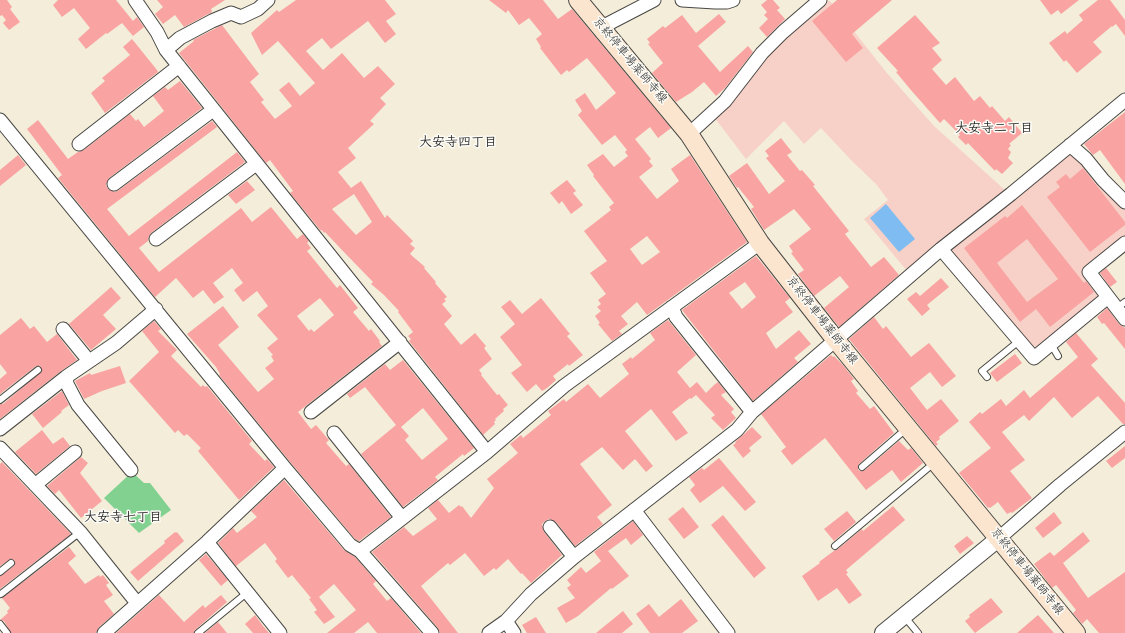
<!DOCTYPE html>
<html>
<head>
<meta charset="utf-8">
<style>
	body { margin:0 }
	canvas { display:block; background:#f3edd9 }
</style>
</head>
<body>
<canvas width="1125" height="633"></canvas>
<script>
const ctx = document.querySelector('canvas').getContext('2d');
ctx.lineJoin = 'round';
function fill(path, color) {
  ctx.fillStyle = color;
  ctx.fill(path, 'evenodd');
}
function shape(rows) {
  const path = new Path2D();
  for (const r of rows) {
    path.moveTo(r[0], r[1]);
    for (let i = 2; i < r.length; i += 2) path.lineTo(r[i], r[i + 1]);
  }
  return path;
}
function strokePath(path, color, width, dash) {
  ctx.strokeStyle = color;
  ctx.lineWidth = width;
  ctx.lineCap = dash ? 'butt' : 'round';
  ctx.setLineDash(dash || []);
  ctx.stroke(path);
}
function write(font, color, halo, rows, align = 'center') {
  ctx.font = font + ' Kalam,"Klee One",sans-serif';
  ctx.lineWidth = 3;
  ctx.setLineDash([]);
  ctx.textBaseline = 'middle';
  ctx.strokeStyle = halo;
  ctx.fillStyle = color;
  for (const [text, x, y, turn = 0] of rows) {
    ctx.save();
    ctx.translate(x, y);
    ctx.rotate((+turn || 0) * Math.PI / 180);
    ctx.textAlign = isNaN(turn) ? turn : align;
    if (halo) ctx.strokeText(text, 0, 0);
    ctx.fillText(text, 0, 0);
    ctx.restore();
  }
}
fill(shape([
	[824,1,830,1,886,72,934,126,1006,191,907,271,864,219,888,200,876,184,852,161,821,128,804,144,784,121,746,159,714,117,764,56],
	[1069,155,1079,156,1125,209,1125,237,1082,271,1098,290,1099,299,1044,346,1030,347,947,248,976,229]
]), '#f7d1c7');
fill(shape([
	[132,472,144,483,150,483,171,510,139,533,104,498]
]), '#82d190');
fill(shape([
	[886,204,915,239,899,252,870,218]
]), '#7fbcf2');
fill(shape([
	[0,0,7,0,12,7,10,9,20,22,9,30,3,23,6,20,2,15,0,16],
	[58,0,116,0,133,21,137,17,144,27,133,36,122,23,107,34,106,33,86,49,78,39,90,28,74,8,62,17,53,5],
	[157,0,225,0,211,9,212,12,184,27,175,15,163,24,155,14,163,7],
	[296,0,385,0,396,14,386,21,396,34,385,43,368,21,331,49,322,38,306,51,323,70,342,53,364,78,378,66,395,84,380,98,386,104,370,121,374,124,348,148,356,158,338,172,351,188,361,181,385,218,387,215,413,241,410,244,415,248,410,254,425,267,424,268,436,282,435,283,447,297,444,299,446,301,442,304,452,316,444,324,461,345,475,333,486,346,484,348,492,359,479,370,482,374,481,375,497,395,499,394,508,405,503,409,504,411,495,419,496,420,494,422,495,424,483,435,409,341,411,339,408,336,413,332,398,312,399,311,384,295,371,284,373,282,341,249,325,232,324,233,322,230,321,231,290,193,293,191,270,160,266,163,179,53,194,41,193,40,222,25,259,74,250,82,264,100,261,102,275,119,292,106,279,90,289,82,300,96,315,83,278,41,262,55,251,33,277,10,279,12],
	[354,194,372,222,356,235,332,209],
	[489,0,543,0,558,19,572,9,671,128,658,138,650,127,635,139,651,159,649,161,653,166,639,177,657,199,679,181,671,169,690,155,747,242,647,315,637,302,621,316,628,324,619,331,622,334,612,341,598,324,600,323,595,316,601,311,597,307,601,304,598,300,606,294,590,273,607,261,584,231,611,210,609,207,614,203,593,176,594,175,587,165,603,154,614,167,628,156,625,152,627,150,615,135,602,145,578,115,582,111,575,100,585,93,596,110,616,93,587,58,569,72,567,70,561,75,540,48,541,47,536,39,542,34,529,18,519,25,508,10,506,13],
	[647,236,660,252,642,265,630,249],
	[767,0,773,0,780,8,777,10,785,19,767,37,759,28,768,19,764,15,767,12,761,5],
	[837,0,892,0,852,34,863,48,846,62,812,21],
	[1040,0,1079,0,1061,14,1058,10,1051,15],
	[1098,0,1110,0,1125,20,1125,36,1116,24,1112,27,1112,26,1093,42,1102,52,1077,73,1066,60,1064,62,1049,43,1065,31,1067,34,1083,20,1079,15],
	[719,14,726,22,698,46,720,72,748,46,753,52,725,88,716,96,704,82,692,92,676,102,652,73,663,63,648,44,650,43,647,39,663,26,665,28,682,15,696,33],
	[915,15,940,43,932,48,942,60,932,69,946,85,955,77,974,101,980,96,990,108,992,106,1005,121,1009,117,1022,133,1009,144,1011,145,1008,149,1011,152,1008,158,1013,163,1002,174,996,169,995,171,968,143,966,145,958,137,960,135,944,119,940,123,910,89,896,72,898,71,877,48],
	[132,39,157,70,158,72,105,113,91,93,105,81,102,78,130,55,123,47],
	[180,81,202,108,109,178,106,185,108,189,115,192,119,190,212,121,217,127,107,209,129,236,237,152,245,162,151,233,149,236,148,241,139,248,159,272,241,208,252,222,271,207,297,239,303,234,309,241,307,243,311,248,307,251,337,288,340,285,358,308,353,312,369,331,371,329,380,341,379,342,382,346,298,412,311,429,316,425,329,440,326,443,346,466,349,464,391,517,359,541,355,539,291,463,219,375,220,374,216,367,187,334,223,306,239,327,218,345,258,392,274,379,265,368,274,361,271,356,273,355,267,348,278,339,257,315,268,306,257,291,243,302,234,290,243,283,232,268,213,283,224,297,214,304,203,290,193,298,176,278,155,297,58,178,62,175,27,129,38,120,68,159,78,152,84,150,130,114,136,121,138,119,144,127,164,111,153,96,165,87,168,90],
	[320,298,334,315,314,332,311,329,309,331,297,316],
	[1125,112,1125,184,1100,150,1093,155,1084,144],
	[781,138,792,152,787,155,800,171,802,170,815,185,813,186,849,231,845,234,871,267,884,257,899,275,839,327,824,308,849,287,840,276,814,296,798,274,804,270,791,253,793,252,789,246,811,229,794,209,764,230,751,209,754,207,738,187,737,188,729,176,747,163,769,194,785,181,766,158,769,156,765,151],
	[18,155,26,165,0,186,0,170],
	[1083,168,1125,222,1125,225,1090,252,1047,197,1060,187,1056,182,1066,174,1070,179],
	[567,180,576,191,573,193,583,205,571,214,562,201,559,204,550,193],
	[247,181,255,190,236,204,228,195],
	[1022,205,1084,283,1086,281,1094,292,1050,327,1036,309,1020,322,964,248,1005,216,1007,218],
	[1027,239,1058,279,1027,302,997,263],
	[756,256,790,298,785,302,793,312,766,333,776,349,799,330,811,344,794,358,798,362,753,401,682,310],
	[745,282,756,297,742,309,729,293],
	[1106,268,1117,282,1110,287,1100,273],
	[941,278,949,287,927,305,930,309,922,316,907,299,916,292,920,296],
	[111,287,121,298,103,315,116,329,91,350,69,324],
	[541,298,570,334,567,336,583,355,569,366,568,364,553,376,556,380,547,388,542,391,536,384,527,392,511,373,522,365,500,337,515,324,501,307,510,300,522,314],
	[1107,308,1119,324,1125,328,1125,349,1104,323,1102,324,1097,317],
	[874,317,883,329,886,326,911,357,929,343,956,376,942,387,930,372,910,388,927,410,941,399,959,421,939,437,940,439,936,442,938,444,936,446,849,339],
	[21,318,30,329,34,326,47,342,57,334,77,360,61,371,0,419,0,404,3,404,42,371,40,366,36,366,0,394,0,379,7,373,0,364,0,335],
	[668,320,696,355,677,372,690,388,697,382,706,393,714,385,718,382,726,392,721,395,734,409,731,412,736,418,723,430,711,418,715,415,696,395,691,399,690,398,672,412,688,433,676,441,651,409,625,431,653,466,646,472,635,459,623,470,602,447,580,464,612,505,597,517,603,524,575,546,556,522,549,519,545,521,542,524,544,532,562,555,531,583,522,573,521,574,508,559,496,570,494,568,484,576,465,553,450,565,448,563,421,586,458,633,440,633,438,628,372,552,404,527,413,536,437,519,428,508,438,500,449,513,459,505,461,507,462,506,471,518,494,488,487,479,518,453,510,444,521,435,523,438,551,415,548,411,564,399,566,402,588,384,600,398,629,374,622,364,631,357,632,359,655,340,650,333],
	[154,321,161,329,158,331,177,350,171,356,201,387,203,385,205,387,207,386,252,441,249,444,265,461,267,459,274,467,239,500,198,451,201,448,187,434,184,436,178,430,175,433,129,381,159,352,142,331],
	[1076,333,1098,359,1091,365,1125,403,1125,424,1123,424,1098,396,1072,418,1054,397,1029,421,1024,415,1002,432,1025,460,1010,471,1032,498,1012,513,1011,512,1007,514,998,502,990,508,989,507,988,508,959,473,991,448,969,422,980,412,982,414,1001,399,1006,406,1024,390,1030,398,1078,357,1066,342],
	[1015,354,1022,363,997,382,990,373],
	[831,355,833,357,834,356,843,365,854,379,851,381,858,391,856,393,870,409,874,406,894,433,859,464,858,466,858,470,861,471,865,470,899,441,908,450,911,448,923,463,901,482,892,470,866,490,825,438,792,465,781,451,786,447,761,414],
	[403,360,474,448,464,456,463,454,435,477,438,480,403,507,361,454,396,425,365,387,350,398,347,394,385,364,390,370],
	[423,408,448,439,422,460,405,440,409,436,401,427],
	[120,366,126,383,102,391,84,399,75,381,90,373,91,375],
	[62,391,69,405,61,411,62,412,43,428,32,414],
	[752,427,762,437,749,448,751,451,743,458,733,445,736,443,735,442],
	[42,430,53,444,63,437,70,446,36,474,15,452],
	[1125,446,1125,458,1112,468,1106,461],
	[81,457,88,463,80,473,102,501,81,518,59,490,55,494,47,486],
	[719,458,756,502,745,511,723,486,700,503,690,490,695,485,689,477,702,468,704,470],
	[2,462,71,534,0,589,0,576,14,566,15,563,14,560,10,559,0,566,0,464],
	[284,480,344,550,355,557,376,581,373,584,387,601,391,598,421,633,377,633,368,622,354,633,327,633,356,610,334,584,319,597,335,617,324,624,314,612,317,610,309,599,311,598,292,575,288,578,275,561,277,559,265,543,236,566,218,543,233,528,237,533,257,517,251,511],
	[893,506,905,520,846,570,848,573,846,574,862,595,849,604,837,588,818,601,802,576,820,563,819,562,835,550,838,549,862,529,863,531],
	[683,507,699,527,684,539,668,519],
	[847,511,856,522,834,541,824,529],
	[1054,512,1062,523,1043,538,1035,528],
	[723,515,766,568,754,578,711,525],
	[633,521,643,535,631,545,626,538,608,551,629,576,612,589,611,588,578,616,566,623,557,608,575,598,567,588,571,585,567,580,581,567,586,573,601,561,594,552],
	[175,532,176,533,177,532,184,541,138,581,130,572,165,543,164,541],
	[1083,532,1090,541,1063,563,1088,598,1125,572,1125,633,1099,633,1087,619,1082,624,1073,613,1076,610,1056,585,1052,588,1034,564,1050,552,1054,556],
	[967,536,974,543,960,554,954,546],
	[69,547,76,556,68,563,85,584,99,575,100,577,103,575,109,583,106,585,113,595,104,601,114,614,99,627,96,633,11,633,4,621,0,620,8,613,7,611,10,608,2,598],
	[206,554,228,580,221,586,199,560],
	[159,595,184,622,203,605,205,608,221,595,227,602,195,630,194,633,116,633],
	[991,598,1003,612,975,633,965,621,970,617,969,615],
	[681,599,698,621,682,633,650,633,636,614,649,604,659,617],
	[623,611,633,624,622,633,596,633],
	[255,615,263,626,269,633,253,633,245,624],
	[1038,615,1054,633,1017,633],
	[536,617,546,633,527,633,522,625],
	[218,622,227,633,205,633]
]), '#f9a4a2');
const service = shape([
	[1117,308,1125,302],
	[1051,344,1058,356],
	[987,377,982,371,1019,341],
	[0,400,38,370],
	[862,467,906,429],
	[835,546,934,463],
	[0,572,11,563],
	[1,594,75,536,81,533],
	[904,616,918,633],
	[0,624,7,633],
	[198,633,243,596,249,594]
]);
const minor = shape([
	[135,0,157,32,166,50,487,452],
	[682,0,715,2,727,2,733,0],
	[602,27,654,0],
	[166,50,180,38,212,21,231,13,241,17,258,9,268,0],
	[0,120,285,468,350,545,360,551,432,633],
	[689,134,725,101,762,53,783,32,820,0],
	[79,144,179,66],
	[1070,145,1086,159,1103,180,1125,202],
	[114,184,213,110],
	[156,239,256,164],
	[1125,243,1089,272,1125,319],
	[941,249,1034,358,1108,297],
	[672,307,676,317,752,412],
	[63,329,89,361],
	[66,377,67,384,78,405,131,470],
	[311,412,400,342],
	[0,429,66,377,116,343,156,309],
	[334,433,402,518],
	[0,448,81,533,137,603],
	[35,485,75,452],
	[634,510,728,633],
	[550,527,574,557],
	[998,539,1060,485,1125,432],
	[207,542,280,633],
	[360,551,487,452,564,386,760,243],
	[506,621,514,633],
	[104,633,207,542,285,468],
	[489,633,506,621,531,594,574,557,737,430,752,412,941,249,1011,194,1125,100]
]);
const tertiary = shape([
	[883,633,998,539]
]);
const secondary = shape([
	[578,0,689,134,760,243,835,339,1076,633]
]);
strokePath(service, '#494845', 8);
strokePath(minor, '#494845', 15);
strokePath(tertiary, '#494845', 18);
strokePath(secondary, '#494845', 20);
strokePath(service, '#fff', 6);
strokePath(minor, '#fff', 13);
strokePath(tertiary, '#fff', 16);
strokePath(secondary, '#fce5cf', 18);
write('12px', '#2b2b2b', '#fdfcf7', [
	["京終停車場薬師寺線",629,61,50],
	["京終停車場薬師寺線",821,321,52],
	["京終停車場薬師寺線",1026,572,51]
]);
write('bold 13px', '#2b2b2b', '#fdfcf7', [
	["大安寺二丁目",994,130],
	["大安寺四丁目",458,144],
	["大安寺七丁目",123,519]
]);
</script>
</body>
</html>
